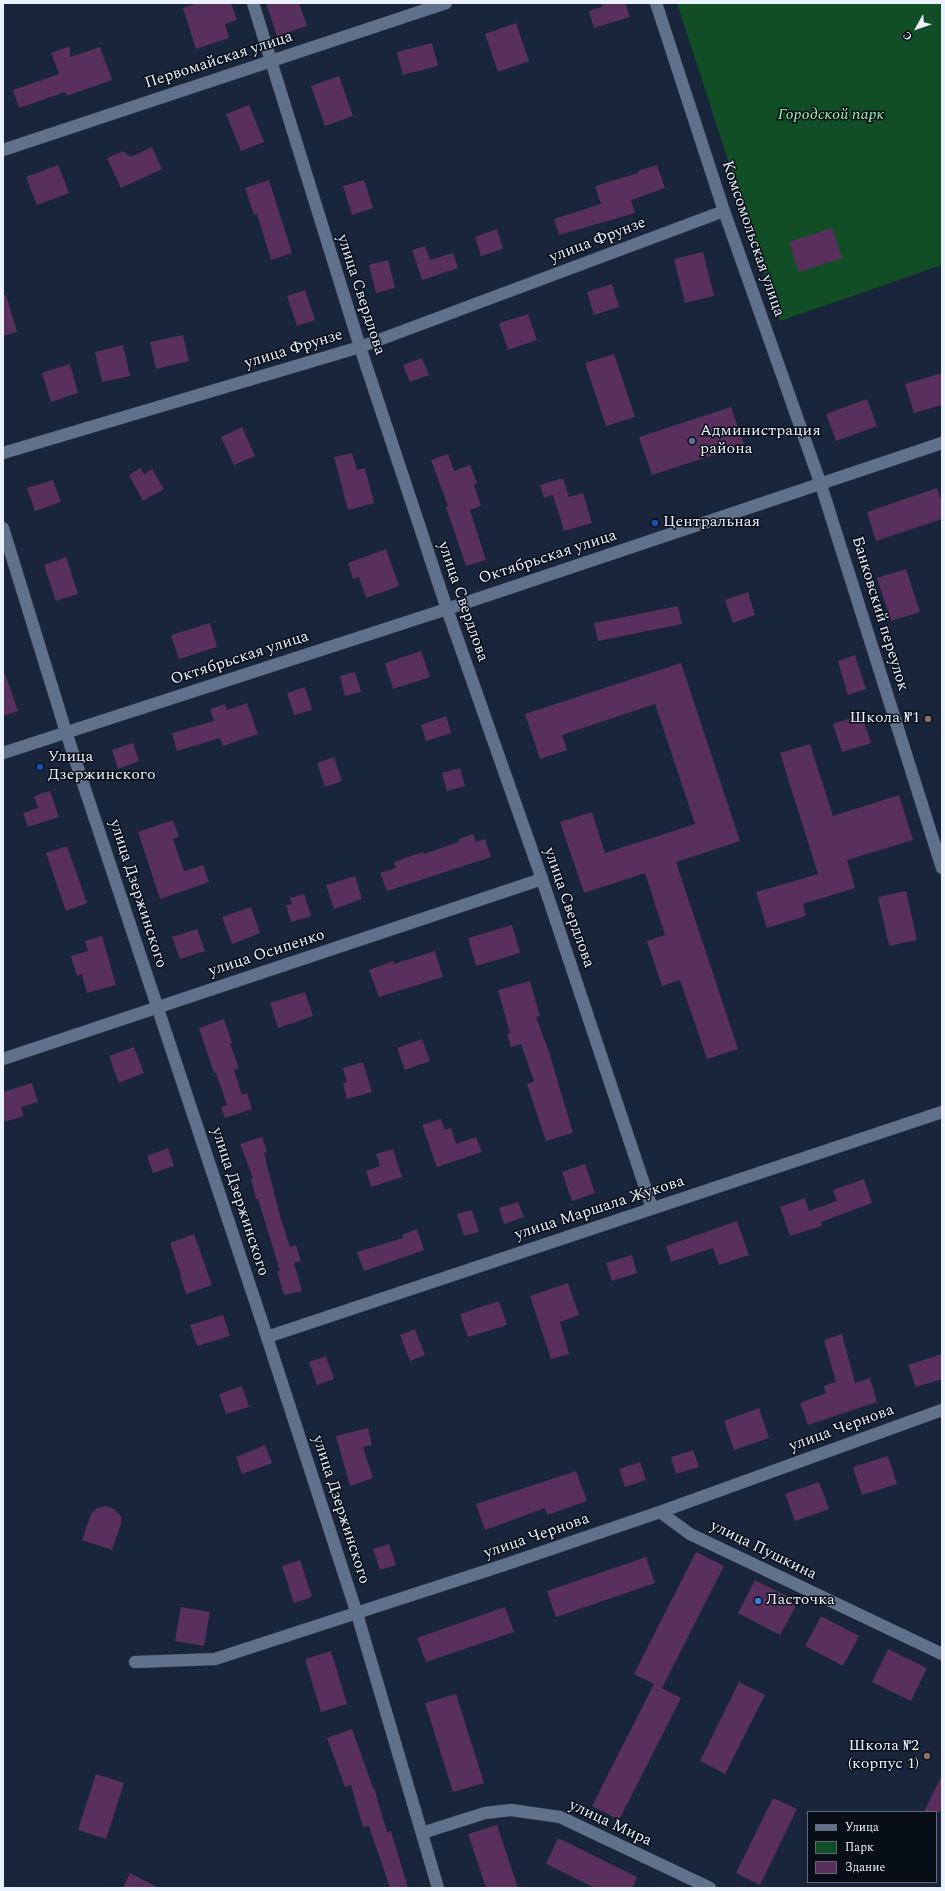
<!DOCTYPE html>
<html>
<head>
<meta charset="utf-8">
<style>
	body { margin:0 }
	#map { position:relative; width:945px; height:1891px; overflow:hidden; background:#18253b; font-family:Spectral,serif }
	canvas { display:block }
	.frame { position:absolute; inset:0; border:4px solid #e9f1fd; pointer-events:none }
	.legend { position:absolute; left:807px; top:1811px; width:130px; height:72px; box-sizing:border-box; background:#080e18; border:1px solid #626974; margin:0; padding:5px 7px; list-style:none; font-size:12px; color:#e9f1fd }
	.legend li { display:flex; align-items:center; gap:8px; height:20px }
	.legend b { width:20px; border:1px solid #626974 }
	.north { position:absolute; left:897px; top:8px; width:40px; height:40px; -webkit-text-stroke:3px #080e18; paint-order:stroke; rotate:230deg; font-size:11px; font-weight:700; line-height:16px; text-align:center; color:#e9f1fd }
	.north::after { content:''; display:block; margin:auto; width:14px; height:18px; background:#e9f1fd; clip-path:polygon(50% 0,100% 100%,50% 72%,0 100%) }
</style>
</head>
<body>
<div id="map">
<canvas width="945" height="1891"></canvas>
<div class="frame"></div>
<ul class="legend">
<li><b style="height:5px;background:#60718b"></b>Улица</li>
<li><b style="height:11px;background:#114d25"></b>Парк</li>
<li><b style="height:11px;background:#592f5d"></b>Здание</li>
</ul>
<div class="north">С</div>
</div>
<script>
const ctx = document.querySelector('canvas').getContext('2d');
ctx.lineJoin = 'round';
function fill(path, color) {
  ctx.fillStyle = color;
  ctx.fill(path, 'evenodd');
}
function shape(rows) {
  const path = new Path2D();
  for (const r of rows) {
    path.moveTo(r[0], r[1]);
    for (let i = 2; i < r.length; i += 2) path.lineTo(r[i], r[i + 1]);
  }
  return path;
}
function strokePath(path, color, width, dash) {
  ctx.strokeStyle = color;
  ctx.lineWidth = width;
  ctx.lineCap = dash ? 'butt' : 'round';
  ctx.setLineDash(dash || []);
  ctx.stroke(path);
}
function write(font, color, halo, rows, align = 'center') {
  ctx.font = font + ' Spectral,serif';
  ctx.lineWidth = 3;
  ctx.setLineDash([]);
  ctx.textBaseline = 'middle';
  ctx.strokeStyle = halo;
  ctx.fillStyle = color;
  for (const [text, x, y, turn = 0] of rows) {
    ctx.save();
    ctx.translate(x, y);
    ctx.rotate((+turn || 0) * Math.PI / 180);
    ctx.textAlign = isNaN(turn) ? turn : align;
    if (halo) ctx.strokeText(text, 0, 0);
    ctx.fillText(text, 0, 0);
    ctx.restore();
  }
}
fill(shape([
	[677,3,942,3,942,265,780,321]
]), '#114d25');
fill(shape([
	[198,3,231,3,237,20,225,24,229,38,196,49,183,8],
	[266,3,299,3,307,26,277,36],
	[601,3,625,3,630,17,594,28,589,11,602,7],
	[516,23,529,61,498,72,485,34],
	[432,43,438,66,403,75,397,52],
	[70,46,70,57,100,47,112,80,67,96,65,92,19,108,13,90,59,74,51,53],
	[339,76,353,116,325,126,311,86],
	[249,105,264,142,241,151,226,114],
	[152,147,162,169,121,188,107,158,123,151,131,157],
	[58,165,69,193,37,205,26,177],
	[657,165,665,188,631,200,635,213,559,235,554,219,601,204,595,186,638,173,638,171],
	[269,180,292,253,271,260,257,214,254,215,245,188],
	[364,180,373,208,352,215,343,186],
	[832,228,842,258,799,272,789,242],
	[497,229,503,249,481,256,475,237],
	[425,246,430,260,453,253,458,268,422,280,412,250],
	[703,252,714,296,685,303,674,259],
	[388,260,395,288,376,293,369,265],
	[612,284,619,307,594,315,587,292],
	[305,290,315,320,297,326,287,296],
	[3,295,6,295,17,332,3,336],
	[528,314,537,340,508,350,499,323],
	[183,335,189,361,156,369,150,342],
	[123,345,130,376,102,382,95,352],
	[614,354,635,417,606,426,585,363],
	[422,358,429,375,410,382,403,365],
	[70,364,78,393,51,402,42,373],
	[942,373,942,405,914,413,905,384],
	[867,399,877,426,836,441,826,414],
	[731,407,744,445,652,475,639,437],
	[242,427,255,456,234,465,221,437],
	[352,453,357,470,365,468,374,503,348,510,334,457],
	[448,454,454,471,470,465,477,483,474,485,481,506,470,510,486,560,466,566,446,507,448,506,431,460],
	[140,468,144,474,152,469,164,489,143,501,129,475],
	[563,478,569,497,583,493,592,523,564,531,553,495,544,498,540,485],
	[53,480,61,502,35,511,27,488],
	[937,488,942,502,942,519,876,541,867,512],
	[386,549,399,586,366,598,359,577,353,579,348,563],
	[66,557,78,594,56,601,44,565],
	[906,569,920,612,891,621,877,578],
	[748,592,755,615,733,623,725,600],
	[678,606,682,624,598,641,594,623],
	[210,623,217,647,179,659,171,635],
	[421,651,430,677,393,689,385,663],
	[855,655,866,689,848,695,838,661],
	[681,663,740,841,676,862,738,1049,707,1059,680,980,662,986,647,941,665,935,645,873,584,893,560,822,592,812,605,853,695,824,655,704,562,735,567,750,540,759,525,714],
	[355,672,361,692,345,696,340,676],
	[3,674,5,674,18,711,3,716],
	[305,687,312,710,294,715,287,693],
	[247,703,258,734,223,746,220,738,177,751,172,733,214,721,210,709,225,704,227,710],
	[862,715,871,743,842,752,833,724],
	[446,716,451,733,426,741,421,725],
	[133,743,139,761,118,769,112,750],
	[810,744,833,816,899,795,913,840,847,860,855,888,803,904,806,916,767,928,756,892,818,874,780,753],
	[334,757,342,781,325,787,317,763],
	[460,768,465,786,447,791,442,773],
	[50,791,59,817,28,827,23,813,38,808,34,796],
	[173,820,179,837,173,839,184,871,203,865,209,882,160,899,138,832],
	[473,834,476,842,485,839,491,857,387,891,380,873,396,868,394,862,423,852,424,854,459,842,459,839],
	[67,846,87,903,66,911,46,853],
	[355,876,362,899,334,909,326,885],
	[906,891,917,940,889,946,878,897],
	[304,894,311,916,291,922,286,905,292,904,290,898],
	[251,907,260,933,232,944,222,917],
	[512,925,520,953,476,966,468,938],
	[197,929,205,951,180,959,172,937],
	[102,936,116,985,87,993,82,974,77,976,71,956,88,951,85,941],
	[435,951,443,977,379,997,369,970,393,961,394,964],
	[530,981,540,1016,536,1017,549,1052,573,1133,546,1141,527,1084,534,1081,521,1044,511,1047,507,1034,510,1033,498,990],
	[305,992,313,1016,278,1028,270,1003],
	[224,1019,232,1043,230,1044,239,1068,234,1070,242,1095,247,1093,252,1109,225,1118,221,1107,227,1105,216,1073,214,1073,199,1028],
	[422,1039,430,1061,405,1070,397,1048],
	[134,1047,144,1073,119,1083,109,1056],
	[363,1062,372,1092,347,1099,343,1083,347,1082,343,1068],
	[32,1083,38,1102,21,1107,24,1116,3,1122,3,1092],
	[441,1119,445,1130,451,1128,456,1144,476,1137,482,1152,437,1167,422,1125],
	[262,1137,267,1152,264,1153,280,1216,290,1247,296,1245,301,1261,294,1263,302,1291,284,1295,277,1271,280,1271,258,1199,256,1199,251,1179,253,1178,240,1144],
	[168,1148,174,1166,153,1173,147,1156],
	[393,1149,402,1177,371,1187,366,1171,380,1166,376,1154],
	[585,1164,595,1193,572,1201,562,1172],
	[864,1179,872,1203,821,1222,822,1226,790,1236,780,1207,805,1198,809,1211,837,1201,833,1190],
	[518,1202,524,1217,504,1224,499,1208],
	[472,1210,479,1232,464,1236,457,1214],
	[737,1221,749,1255,719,1265,713,1248,671,1262,666,1246],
	[417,1229,424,1250,364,1271,357,1252,403,1238,402,1235],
	[194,1234,212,1285,186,1294,180,1275,181,1275,170,1243],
	[632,1255,637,1273,612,1281,606,1263],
	[568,1283,579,1315,560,1322,569,1354,551,1359,530,1296],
	[499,1301,507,1325,468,1337,460,1314],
	[223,1315,230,1336,197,1346,190,1325],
	[415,1329,425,1355,410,1361,400,1335],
	[842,1334,855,1383,870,1378,877,1402,808,1425,800,1403,826,1393,824,1386,836,1382,824,1340],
	[942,1354,942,1379,916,1387,908,1365],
	[326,1356,334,1379,317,1385,309,1362],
	[242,1386,249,1407,226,1414,219,1394],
	[759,1408,769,1438,734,1450,724,1421],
	[368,1428,372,1445,363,1447,373,1478,350,1486,336,1436],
	[265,1445,272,1463,242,1474,236,1457],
	[693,1450,699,1467,676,1474,671,1457],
	[888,1456,897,1484,862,1495,853,1467],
	[640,1462,646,1480,625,1487,619,1469],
	[576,1471,587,1501,547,1515,545,1508,485,1530,476,1504],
	[819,1482,829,1509,795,1521,785,1494],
	[105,1506,114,1509,121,1516,121,1524,112,1550,82,1540,91,1514,97,1508],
	[389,1544,396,1565,380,1570,373,1549],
	[696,1552,724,1566,662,1688,681,1698,619,1820,592,1806,654,1684,656,1685,634,1674],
	[646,1557,655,1583,556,1617,547,1591],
	[300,1560,312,1597,294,1603,282,1566],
	[755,1580,798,1602,780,1635,738,1613],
	[181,1607,210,1612,204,1646,175,1641],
	[505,1607,514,1632,426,1662,417,1638],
	[821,1616,859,1636,843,1666,805,1646],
	[888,1649,927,1668,911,1701,872,1682],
	[331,1651,347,1704,321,1712,305,1659],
	[739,1682,765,1695,725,1774,700,1761],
	[456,1694,484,1783,453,1792,425,1703],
	[352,1729,373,1788,374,1788,387,1832,391,1831,408,1888,390,1888,369,1826,363,1827,351,1785,345,1787,327,1738],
	[96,1774,124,1783,106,1839,78,1830],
	[942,1775,942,1812,924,1812],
	[773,1798,797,1809,760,1885,736,1873],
	[497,1825,518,1888,486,1888,468,1834],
	[558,1838,637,1877,632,1888,595,1888,546,1864],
	[130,1873,159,1888,123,1888]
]), '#592f5d');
const street = shape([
	[253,3,360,347,447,609],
	[656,3,724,211,821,485,942,868],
	[3,150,446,3],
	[3,453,360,347,724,211],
	[3,1059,542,879],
	[660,1512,690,1534,942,1654],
	[135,1662,215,1659,504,1565,660,1512,942,1410],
	[422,1833,485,1813,511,1810,560,1817,710,1888]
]);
const secondary = shape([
	[3,528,66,732,267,1337,357,1614,438,1888],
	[447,609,542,879,652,1208],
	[3,753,447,609,942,443],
	[267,1337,942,1112]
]);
strokePath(street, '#364051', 13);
strokePath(secondary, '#364051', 13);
strokePath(street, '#60718b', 12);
strokePath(secondary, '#60718b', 12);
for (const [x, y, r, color] of [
	[692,441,4,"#5c6f8a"],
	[655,523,4,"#1a4fb4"],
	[928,719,4,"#8d6e63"],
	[40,767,4,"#1a4fb4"],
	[758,1601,4,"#3f7fe0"],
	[927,1756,4,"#8d6e63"]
]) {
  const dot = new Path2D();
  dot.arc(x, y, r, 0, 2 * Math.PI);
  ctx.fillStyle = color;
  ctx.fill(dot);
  strokePath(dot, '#080e18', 1.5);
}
write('16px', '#e9f1fd', '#080e18', [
	["Первомайская улица",219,61,-18],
	["Комсомольская улица",752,239,71],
	["улица Фрунзе",598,241,-21],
	["улица Свердлова",360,295,72],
	["улица Фрунзе",294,350,-17],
	["Октябрьская улица",548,558,-18],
	["улица Свердлова",462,602,71],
	["Банковский переулок",879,614,73],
	["Октябрьская улица",240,659,-18],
	["улица Дзержинского",137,894,72],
	["улица Свердлова",568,908,71],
	["улица Осипенко",267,954,-18],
	["улица Дзержинского",239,1202,72],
	["улица Маршала Жукова",600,1209,-18],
	["улица Чернова",842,1429,-20],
	["улица Дзержинского",340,1510,72],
	["улица Чернова",537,1537,-19],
	["улица Пушкина",763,1551,26],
	["улица Мира",610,1824,25]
]);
write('italic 16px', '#9cf0ae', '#080e18', [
	["Городской парк",831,116]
]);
write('16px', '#e9f1fd', '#080e18', [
	["Администрация",700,432],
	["района",700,450],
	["Центральная",663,523],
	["Школа №1",920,719,"right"],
	["Улица",48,758],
	["Дзержинского",48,776],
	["Ласточка",766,1601],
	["Школа №2",919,1747,"right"],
	["(корпус 1)",919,1765,"right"]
], 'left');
</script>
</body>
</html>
